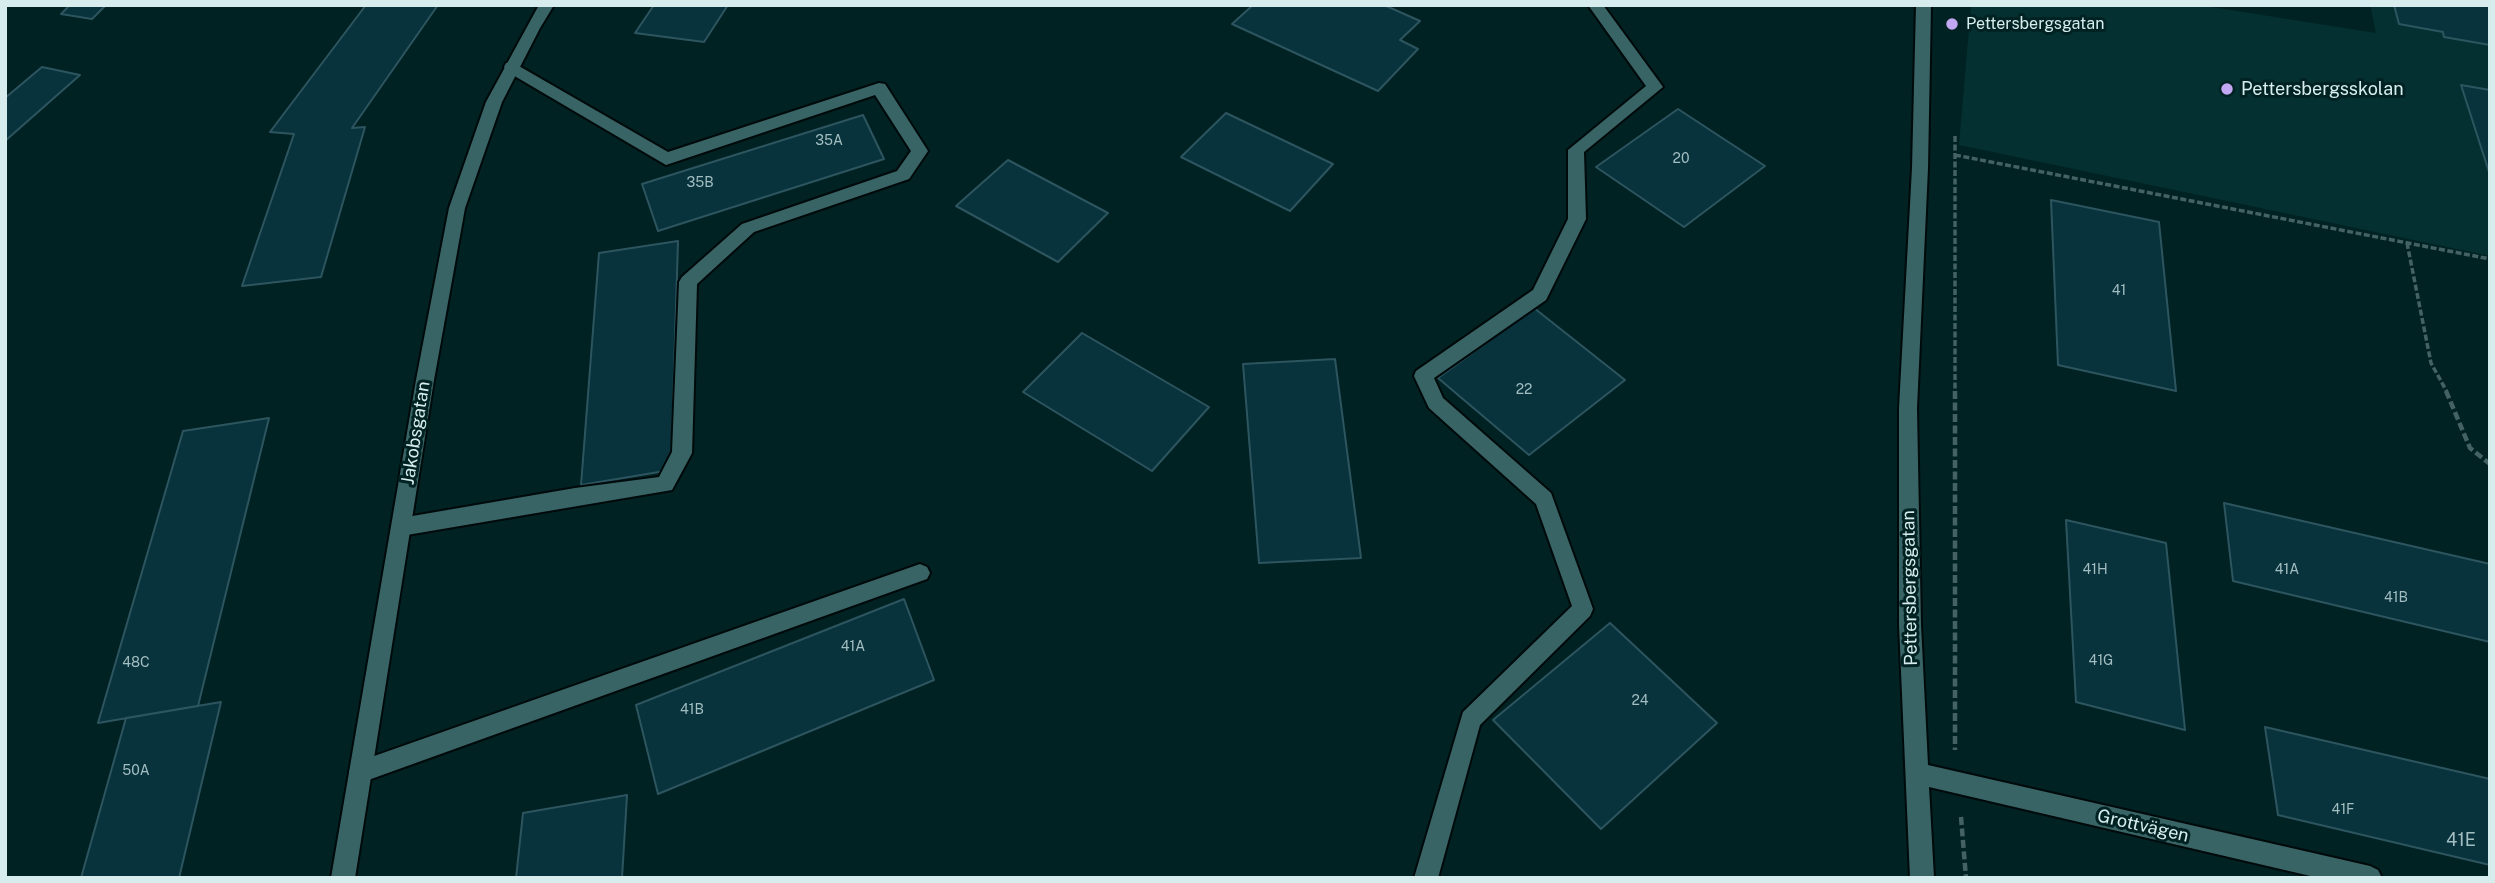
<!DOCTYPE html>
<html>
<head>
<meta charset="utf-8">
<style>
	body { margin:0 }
	#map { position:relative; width:2495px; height:883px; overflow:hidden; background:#012223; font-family:"Public Sans",sans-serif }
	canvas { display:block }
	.frame { position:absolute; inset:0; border:7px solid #d6eced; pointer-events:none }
</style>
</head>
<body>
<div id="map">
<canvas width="2495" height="883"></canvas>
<div class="frame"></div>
</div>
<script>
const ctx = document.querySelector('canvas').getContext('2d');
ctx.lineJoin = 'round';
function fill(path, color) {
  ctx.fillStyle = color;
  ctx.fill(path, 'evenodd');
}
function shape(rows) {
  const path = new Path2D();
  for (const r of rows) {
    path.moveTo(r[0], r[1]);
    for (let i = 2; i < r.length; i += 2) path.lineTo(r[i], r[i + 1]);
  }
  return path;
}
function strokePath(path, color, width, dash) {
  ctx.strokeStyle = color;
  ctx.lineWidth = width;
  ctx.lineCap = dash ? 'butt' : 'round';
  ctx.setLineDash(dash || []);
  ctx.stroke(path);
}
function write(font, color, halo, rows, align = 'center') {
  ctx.font = font + ' "Public Sans",sans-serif';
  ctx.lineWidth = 6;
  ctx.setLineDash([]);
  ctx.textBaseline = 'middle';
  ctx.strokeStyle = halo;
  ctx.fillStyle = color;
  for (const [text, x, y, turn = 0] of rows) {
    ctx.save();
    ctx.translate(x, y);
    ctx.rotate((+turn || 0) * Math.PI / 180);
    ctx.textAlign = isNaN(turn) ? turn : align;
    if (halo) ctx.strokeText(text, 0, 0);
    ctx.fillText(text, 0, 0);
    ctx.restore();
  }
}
fill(shape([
	[1971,5,2199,5,2376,33,2370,5,2490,5,2490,256,1959,145]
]), '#043031');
const building = shape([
	[70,5,106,5,92,19,61,14,70,5],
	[366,5,438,5,352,128,365,127,321,277,242,286,294,134,270,132,366,5],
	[654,5,728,5,704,42,635,33,654,5],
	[1253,5,1384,5,1420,21,1400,40,1418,49,1378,91,1232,24,1253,5],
	[2394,5,2490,5,2490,45,2444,37,2443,32,2399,24,2394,5],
	[42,67,80,75,5,141,5,98,42,67],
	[2461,85,2490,90,2490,175,2461,85],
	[1678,109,1765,166,1684,227,1596,167,1678,109],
	[1226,113,1333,164,1290,211,1181,157,1226,113],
	[863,115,884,159,658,231,642,184,863,115],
	[1008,160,1108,213,1058,262,956,206,1008,160],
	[2051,200,2159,222,2176,391,2058,365,2051,200],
	[678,241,671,470,581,485,599,253,678,241],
	[1534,308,1625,380,1529,455,1438,378,1534,308],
	[1082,333,1209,407,1152,471,1023,392,1082,333],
	[1335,359,1361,558,1259,563,1243,364,1335,359],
	[269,418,198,706,98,723,183,431,269,418],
	[2224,503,2490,564,2490,642,2233,581,2224,503],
	[2066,520,2166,543,2185,730,2076,702,2066,520],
	[904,599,934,680,658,794,636,705,904,599],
	[1610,623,1717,723,1601,829,1493,720,1610,623],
	[221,702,179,878,81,878,126,718,221,702],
	[2265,727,2490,779,2490,865,2278,815,2265,727],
	[627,795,622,878,516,878,523,813,627,795]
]);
fill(building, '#08323c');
strokePath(building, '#2d555f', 2);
const service = shape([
	[1588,5,1603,5,1663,87,1584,152,1586,219,1546,300,1434,378,1443,398,1551,493,1593,609,1590,616,1480,725,1438,878,1414,878,1463,712,1572,606,1536,504,1429,408,1414,376,1416,371,1533,290,1568,219,1568,150,1646,86,1588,5],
	[512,62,668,152,879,83,885,84,928,151,909,179,754,232,697,284,692,453,672,490,401,536,394,533,391,527,394,521,401,518,575,488,659,477,672,452,679,282,682,277,742,224,897,171,911,151,875,95,666,165,506,71,504,67,506,63,512,62],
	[920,564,927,567,930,573,927,579,360,783,352,780,349,772,352,764,360,761,920,564]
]);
const minor = shape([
	[539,5,554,5,540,28,502,102,465,208,434,380,355,878,331,878,416,380,449,208,486,102,539,5],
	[1916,5,1931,5,1928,168,1917,408,1921,625,1928,765,2370,866,2378,870,2382,878,2319,878,1929,787,1934,878,1910,878,1899,625,1899,408,1912,168,1916,5]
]);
strokePath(service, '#000a0b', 4);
strokePath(minor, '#000a0b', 4);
strokePath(shape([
	[1955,136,1955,392],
	[1955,155,2490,259],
	[2407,243,2431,363,2447,392]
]), '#446263', 3.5, [6, 2.5]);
strokePath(shape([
	[1955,391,1955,750],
	[2446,391,2470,448,2490,464],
	[1961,817,1966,878]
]), '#446263', 4.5, [8, 3.5]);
fill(service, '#396465');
fill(minor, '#396465');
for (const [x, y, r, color] of [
	[1952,24,7,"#c2a8f3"],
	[2227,89,7,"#c2a8f3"]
]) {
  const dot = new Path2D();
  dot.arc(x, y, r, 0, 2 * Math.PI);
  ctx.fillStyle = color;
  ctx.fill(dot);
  strokePath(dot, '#012223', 2.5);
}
write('14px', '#a2bec1', null, [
	["35A",829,141],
	["20",1681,159],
	["35B",700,183],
	["41",2119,291],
	["22",1524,390],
	["41H",2095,570],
	["41A",2287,570],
	["41B",2396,598],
	["41A",853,647],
	["41G",2101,661],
	["48C",136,663],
	["24",1640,701],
	["41B",692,710],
	["50A",136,771],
	["41F",2343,810]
]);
write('16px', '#d6eced', '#012223', [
	["Pettersbergsgatan",1966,24]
], 'left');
write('18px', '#d6eced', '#012223', [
	["Pettersbergsskolan",2241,89]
], 'left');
write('18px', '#d6eced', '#012223', [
	["Jakobsgatan",416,433,-81],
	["Pettersbergsgatan",1910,588,-91],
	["Grottvägen",2143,826,13]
]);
write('18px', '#a2bec1', null, [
	["41E",2461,840]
]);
</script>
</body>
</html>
